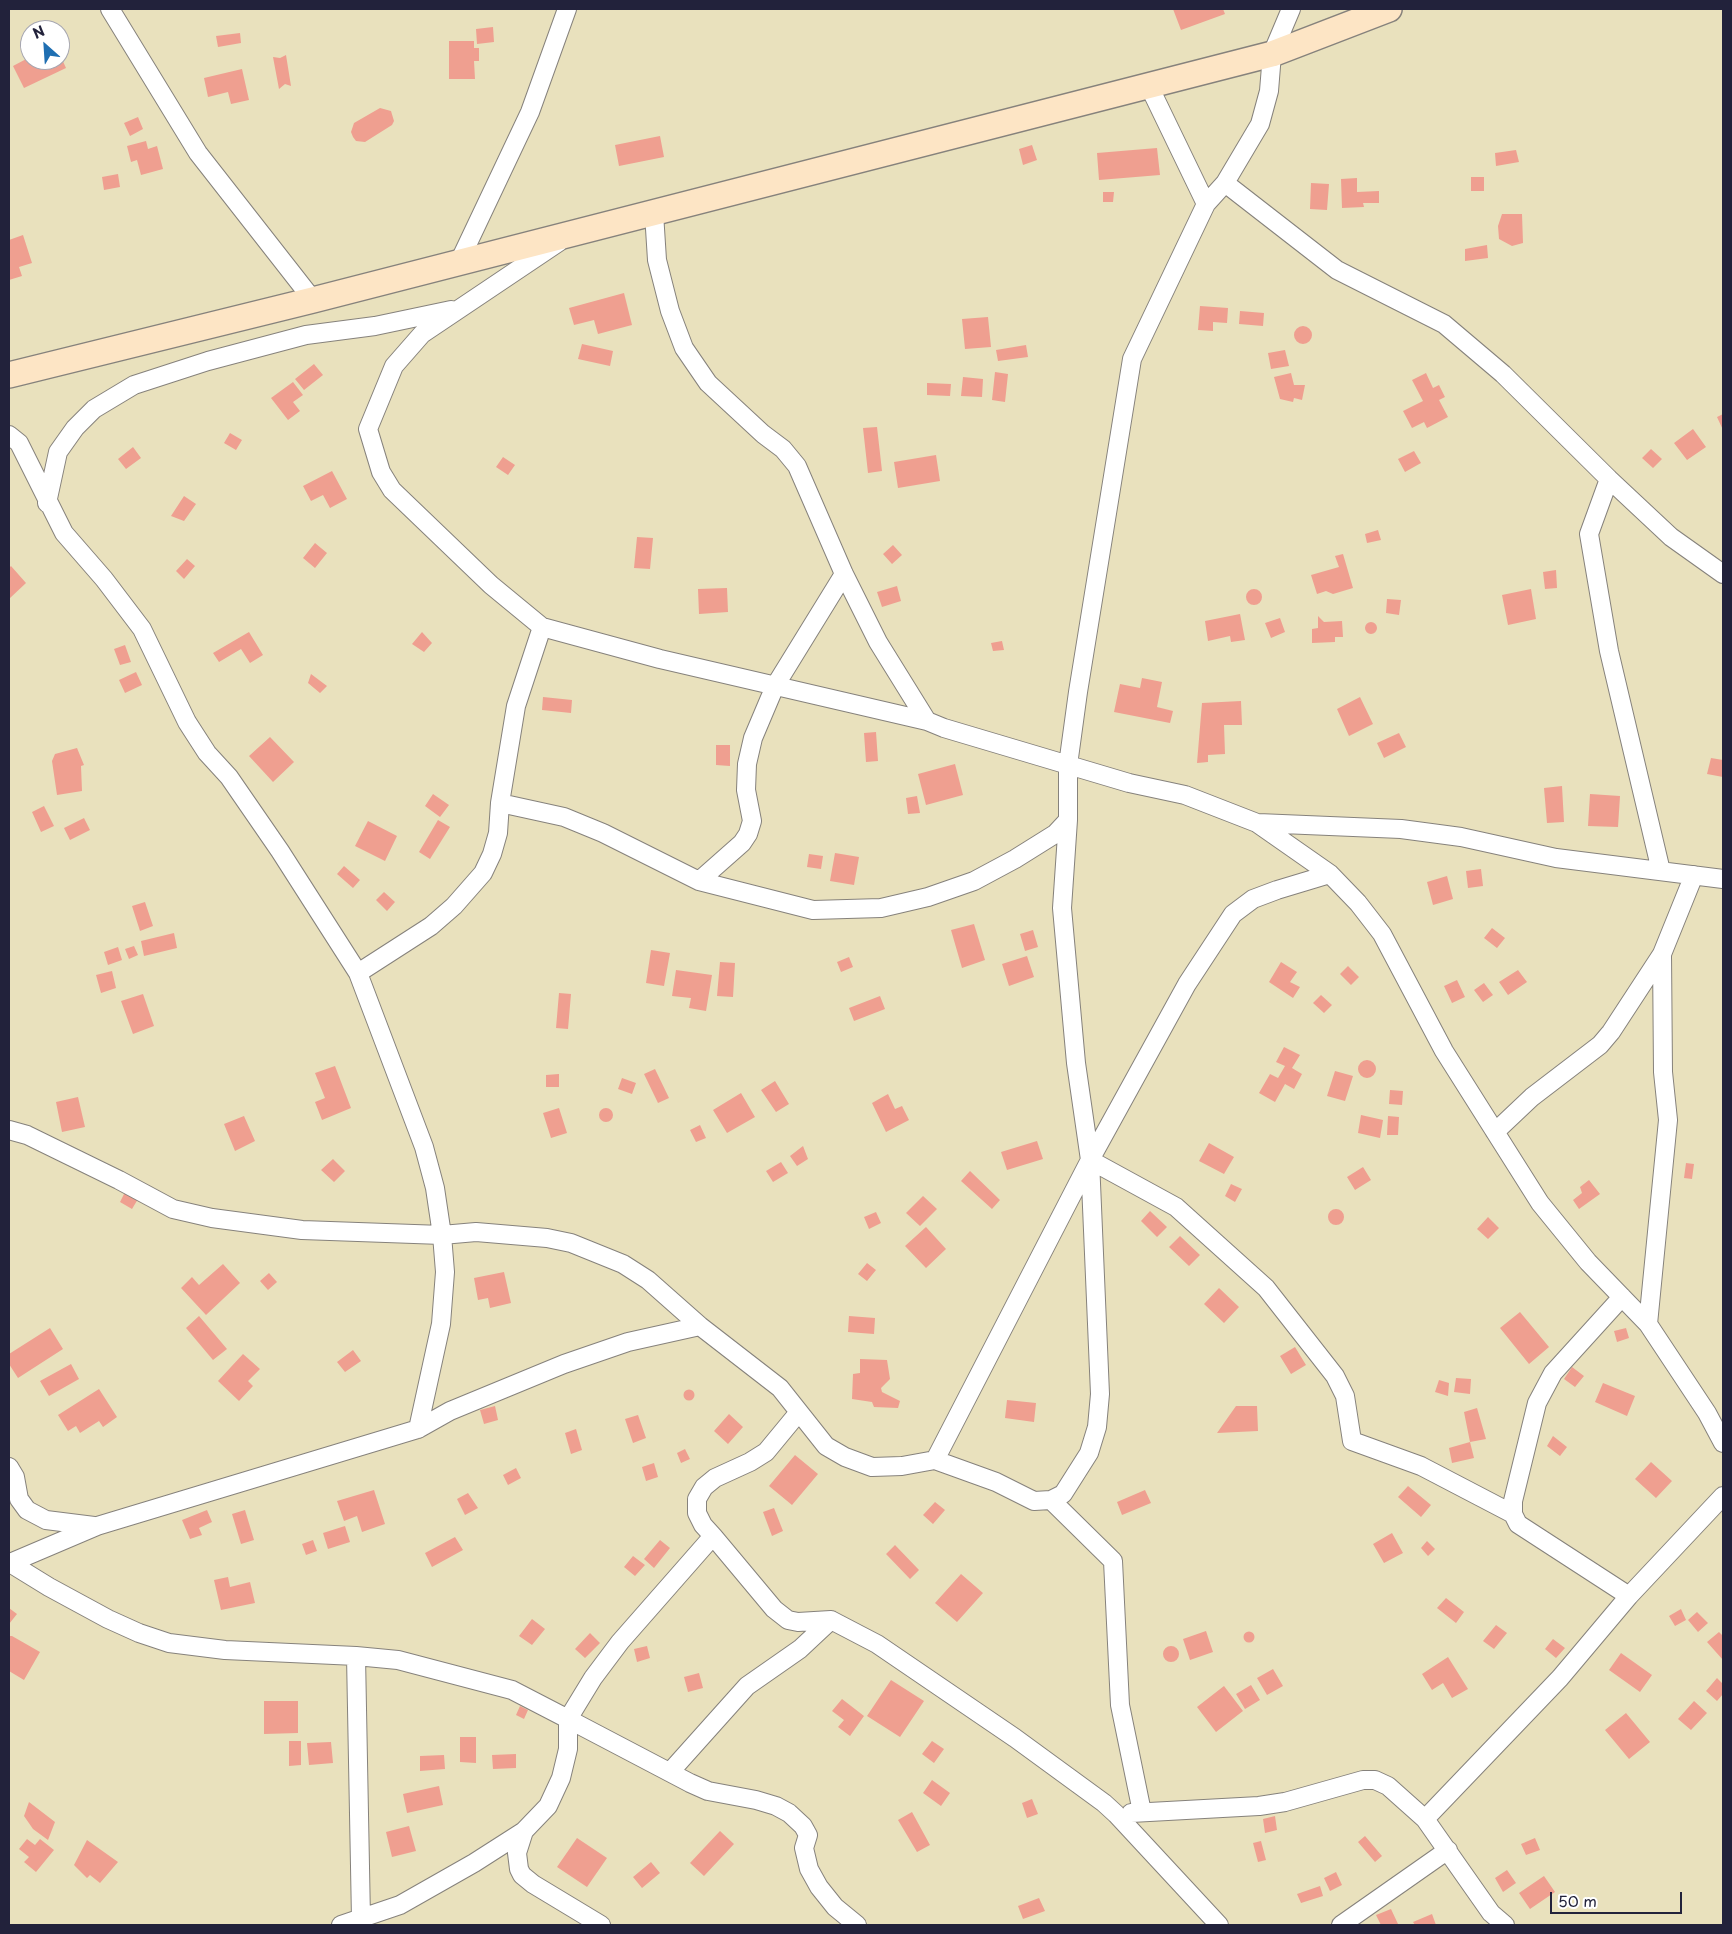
<!DOCTYPE html>
<html>
<head>
<meta charset="utf-8">
<style>
	body { margin:0 }
	#map { position:relative; width:1732px; height:1934px; overflow:hidden; background:#e9e1bd; font-family:"Playpen Sans",sans-serif }
	canvas { display:block }
	.frame { position:absolute; inset:0; border:10px solid #22223b; pointer-events:none }
	.north { position:absolute; left:20px; top:20px; width:50px; height:50px; box-sizing:border-box; background:#fff; border:1px solid #a7a7b1; border-radius:50%; rotate:334deg; font-size:14px; font-weight:700; line-height:20px; text-align:center; color:#22223b }
	.north::after { content:''; display:block; margin:auto; width:18px; height:22px; background:#1f6fb2; clip-path:polygon(50% 0,100% 100%,50% 72%,0 100%) }
	.scale { position:absolute; left:1550px; top:1892px; width:132px; height:22px; box-sizing:border-box; border:2px solid #22223b; border-top:0; padding-left:6px; font-size:15px; line-height:18px; white-space:nowrap; color:#22223b; -webkit-text-stroke:4px #fff; paint-order:stroke }
</style>
</head>
<body>
<div id="map">
<canvas width="1732" height="1934"></canvas>
<div class="frame"></div>
<div class="north">N</div>
<div class="scale">50 m</div>
</div>
<script>
const ctx = document.querySelector('canvas').getContext('2d');
ctx.lineJoin = 'round';
function fill(path, color) {
  ctx.fillStyle = color;
  ctx.fill(path, 'evenodd');
}
function shape(rows) {
  const path = new Path2D();
  for (const r of rows) {
    if (r.length === 3) {
      path.moveTo(r[0] + r[2], r[1]);
      path.arc(r[0], r[1], r[2], 0, 2 * Math.PI);
      continue;
    }
    path.moveTo(r[0], r[1]);
    for (let i = 2; i < r.length; i += 2) path.lineTo(r[i], r[i + 1]);
  }
  return path;
}
function strokePath(path, color, width, dash) {
  ctx.strokeStyle = color;
  ctx.lineWidth = width;
  ctx.lineCap = dash ? 'butt' : 'round';
  ctx.setLineDash(dash || []);
  ctx.stroke(path);
}
fill(shape([
	[1173,9,1223,9,1225,14,1181,30],
	[493,27,494,42,477,44,476,29],
	[240,33,241,43,218,47,216,36],
	[449,41,474,41,474,48,479,48,479,61,474,61,475,79,449,79],
	[60,55,66,68,24,88,13,66,30,57,30,60,60,60],
	[286,55,291,86,285,84,279,89,273,57,280,58],
	[242,69,249,100,231,104,228,92,208,97,204,78],
	[380,108,391,111,394,121,392,125,365,142,356,141,353,137,351,132,354,123],
	[138,117,143,129,130,136,124,123],
	[660,136,664,157,619,166,615,145],
	[146,141,148,149,157,146,163,169,141,175,137,160,131,162,127,146],
	[1032,145,1037,160,1023,165,1019,149],
	[1157,148,1160,175,1099,180,1097,153],
	[1516,150,1519,162,1496,166,1495,153],
	[118,174,120,187,104,190,102,177],
	[1471,177,1484,177,1484,191,1471,191],
	[1357,178,1357,192,1379,191,1379,203,1363,203,1364,207,1342,208,1341,179],
	[1311,183,1329,184,1327,210,1310,209],
	[1103,192,1114,192,1113,202,1103,202],
	[1502,214,1522,214,1523,243,1512,246,1499,239,1498,226],
	[23,235,32,263,19,267,22,276,9,280,9,240],
	[1487,245,1488,258,1465,261,1465,249],
	[624,293,632,325,598,334,594,320,574,325,569,308],
	[1200,306,1228,308,1227,323,1213,322,1213,331,1198,330],
	[1240,311,1264,313,1263,326,1239,324],
	[988,317,991,347,965,349,962,319],
	[1303,335,9],
	[582,344,613,351,610,366,578,359],
	[1026,345,1028,357,998,361,996,350],
	[1285,350,1289,366,1271,369,1268,353],
	[314,364,323,375,304,390,295,379],
	[995,372,1008,374,1005,402,992,400],
	[1291,373,1294,385,1305,385,1302,400,1294,398,1293,402,1280,399,1274,377],
	[1426,373,1433,388,1439,385,1445,397,1439,400,1448,417,1427,428,1424,422,1412,428,1403,411,1423,401,1412,380],
	[963,377,983,379,982,397,961,396],
	[293,382,303,395,293,402,300,411,288,420,271,398],
	[927,383,951,384,950,396,927,395],
	[1723,414,1723,430,1717,417],
	[877,427,882,471,868,473,863,428],
	[1693,429,1706,447,1687,460,1674,443],
	[230,433,242,440,236,450,224,443],
	[133,447,141,458,126,469,118,459],
	[1651,449,1662,459,1653,468,1642,458],
	[1414,451,1421,463,1405,472,1398,459],
	[936,455,940,481,898,488,894,462],
	[503,457,515,465,508,475,496,467],
	[332,471,347,499,330,508,323,495,311,501,303,486],
	[184,496,196,504,184,521,171,516],
	[1378,530,1381,540,1367,543,1365,534],
	[637,537,653,538,650,569,634,568],
	[315,543,327,553,315,568,303,558],
	[893,545,902,555,892,564,883,554],
	[1343,554,1353,588,1333,594,1326,591,1317,594,1311,575,1339,567,1335,556],
	[187,559,195,566,184,579,176,571],
	[11,566,26,583,9,599,9,568],
	[1556,570,1557,588,1545,589,1543,572],
	[897,586,901,601,882,607,877,592],
	[727,588,728,612,699,614,698,589],
	[1531,589,1536,619,1508,625,1502,595],
	[1254,597,8],
	[1387,599,1401,600,1399,615,1386,613],
	[1240,614,1245,640,1231,642,1230,636,1208,641,1205,621],
	[1318,616,1324,622,1342,621,1343,637,1335,637,1335,642,1312,643,1312,629,1318,628],
	[1280,618,1285,632,1271,638,1265,623],
	[1371,628,6],
	[249,632,263,655,250,663,241,649,219,662,213,653],
	[422,632,432,643,424,652,412,644],
	[1002,641,1004,650,993,651,991,643],
	[125,645,131,662,120,665,114,649],
	[136,672,142,685,125,693,119,680],
	[311,674,327,686,320,693,308,683],
	[1142,678,1162,682,1157,707,1173,711,1170,723,1114,712,1120,684,1140,688],
	[543,697,572,700,571,713,542,710],
	[1360,697,1373,724,1349,736,1337,709],
	[1241,701,1242,725,1224,725,1225,754,1208,755,1208,762,1197,763,1202,703],
	[876,732,878,761,866,762,864,733],
	[1399,733,1406,747,1384,758,1377,743],
	[270,737,294,762,273,782,249,756],
	[716,745,730,745,730,766,716,765],
	[77,748,84,765,81,766,82,791,57,795,52,761,55,754],
	[1711,758,1723,760,1723,777,1707,774],
	[955,764,963,795,926,805,918,774],
	[1562,786,1564,822,1547,823,1544,788],
	[433,794,449,805,440,817,425,806],
	[1590,794,1620,796,1618,827,1588,826],
	[917,796,920,813,908,814,906,798],
	[44,806,54,826,41,832,32,812],
	[84,818,90,830,70,840,64,828],
	[438,820,450,827,430,859,419,852],
	[368,821,397,836,385,861,355,846],
	[835,853,859,857,854,885,830,881],
	[809,854,823,856,821,869,807,867],
	[344,866,360,880,353,888,337,874],
	[1481,869,1483,886,1468,888,1466,871],
	[1447,876,1453,899,1433,905,1427,882],
	[384,892,395,902,387,911,376,900],
	[145,902,153,926,140,931,132,906],
	[974,924,985,960,962,968,951,930],
	[1492,928,1505,938,1497,948,1484,938],
	[1033,930,1038,947,1025,951,1020,934],
	[174,933,177,948,144,956,141,941],
	[134,946,138,955,129,959,125,949],
	[118,947,122,960,108,965,104,952],
	[651,950,670,953,664,986,646,983],
	[1027,956,1034,977,1009,986,1002,964],
	[849,957,853,967,841,972,837,962],
	[720,962,735,963,733,997,717,996],
	[1281,962,1297,972,1290,982,1300,987,1293,998,1269,982],
	[1348,966,1359,977,1351,985,1340,974],
	[676,970,712,975,706,1011,689,1008,691,998,672,996],
	[1518,970,1527,982,1508,995,1499,982],
	[112,971,116,988,101,993,96,975],
	[1457,980,1465,997,1452,1003,1444,986],
	[1484,983,1493,995,1483,1002,1474,990],
	[559,993,571,994,568,1029,556,1028],
	[143,994,154,1026,133,1034,121,1001],
	[1321,995,1332,1005,1324,1013,1313,1003],
	[880,996,885,1009,854,1021,849,1008],
	[1284,1047,1300,1055,1292,1068,1302,1074,1294,1089,1285,1084,1275,1102,1259,1093,1270,1074,1278,1078,1285,1066,1276,1062],
	[1367,1069,9],
	[335,1066,351,1108,322,1120,315,1102,325,1098,315,1073],
	[655,1069,669,1098,658,1103,644,1074],
	[1335,1071,1353,1076,1345,1101,1327,1096],
	[559,1074,559,1087,546,1087,546,1075],
	[622,1078,636,1083,632,1094,618,1089],
	[775,1081,789,1104,776,1112,761,1090],
	[1390,1090,1403,1091,1402,1105,1389,1104],
	[741,1093,755,1117,727,1133,713,1110],
	[888,1094,895,1109,902,1106,909,1120,886,1132,872,1103],
	[78,1097,85,1127,62,1132,56,1102],
	[559,1108,567,1133,551,1138,543,1113],
	[606,1115,7],
	[1361,1115,1383,1120,1380,1138,1358,1133],
	[244,1116,255,1141,235,1151,224,1124],
	[1388,1116,1399,1117,1398,1135,1387,1135],
	[700,1125,706,1138,696,1142,690,1130],
	[1037,1141,1043,1159,1007,1170,1001,1152],
	[1209,1143,1234,1157,1224,1174,1199,1161],
	[803,1146,808,1159,797,1166,790,1156],
	[333,1159,345,1171,334,1182,321,1170],
	[781,1162,788,1173,773,1182,766,1171],
	[1686,1163,1694,1164,1692,1179,1684,1178],
	[1363,1167,1371,1180,1355,1190,1347,1177],
	[970,1171,1000,1200,992,1209,961,1181],
	[1589,1180,1600,1194,1579,1209,1573,1200,1582,1193,1580,1187],
	[1231,1184,1242,1189,1235,1202,1225,1196],
	[125,1192,138,1199,132,1209,120,1202],
	[923,1196,937,1209,920,1226,906,1213],
	[1336,1217,8],
	[1150,1211,1167,1227,1157,1237,1141,1221],
	[876,1212,881,1223,869,1229,864,1217],
	[1488,1217,1499,1228,1488,1239,1477,1229],
	[926,1227,946,1249,926,1268,905,1246],
	[1180,1236,1200,1255,1189,1266,1169,1247],
	[867,1263,876,1270,867,1281,858,1274],
	[223,1264,240,1283,206,1315,181,1288,192,1277,199,1285],
	[504,1272,511,1303,490,1308,488,1298,478,1300,474,1278],
	[269,1273,277,1282,268,1290,260,1281],
	[1219,1288,1239,1307,1224,1323,1204,1304],
	[1520,1312,1549,1347,1529,1364,1500,1328],
	[199,1316,227,1349,213,1360,186,1328],
	[849,1316,875,1318,874,1334,848,1332],
	[50,1328,63,1349,18,1378,9,1364,9,1354],
	[1626,1328,1629,1338,1617,1342,1614,1331],
	[1295,1347,1306,1365,1291,1374,1280,1356],
	[353,1350,361,1361,345,1372,337,1362],
	[243,1354,260,1369,248,1381,253,1386,239,1401,218,1381],
	[860,1359,887,1360,890,1379,881,1388,882,1392,900,1401,898,1408,874,1407,872,1402,852,1399,853,1374,860,1373],
	[71,1364,79,1379,49,1396,40,1381],
	[1572,1367,1584,1376,1575,1387,1564,1379],
	[1456,1378,1471,1379,1470,1394,1454,1392],
	[1439,1380,1449,1383,1448,1396,1435,1392],
	[1603,1383,1635,1396,1627,1416,1595,1402],
	[99,1389,117,1417,103,1427,99,1421,80,1433,76,1426,68,1431,58,1415],
	[689,1395,5.5],
	[1007,1400,1036,1403,1034,1422,1005,1418],
	[495,1406,498,1420,484,1424,480,1410],
	[1236,1406,1257,1406,1258,1431,1217,1433],
	[1477,1408,1486,1439,1470,1442,1464,1412],
	[729,1414,743,1427,728,1444,714,1431],
	[638,1415,646,1438,633,1443,625,1419],
	[576,1429,582,1450,571,1454,565,1433],
	[1553,1436,1567,1447,1560,1456,1547,1446],
	[1470,1442,1474,1458,1452,1463,1449,1448],
	[685,1449,690,1459,681,1463,677,1453],
	[795,1455,818,1474,792,1505,769,1486],
	[1651,1462,1672,1481,1656,1498,1635,1479],
	[654,1463,658,1477,646,1481,642,1467],
	[516,1468,521,1478,508,1485,503,1475],
	[1408,1486,1431,1505,1421,1517,1398,1497],
	[374,1490,385,1524,362,1532,357,1516,344,1521,337,1501],
	[1145,1490,1151,1503,1122,1515,1117,1502],
	[468,1493,478,1508,465,1515,457,1499],
	[935,1502,945,1510,933,1524,923,1515],
	[774,1508,783,1531,772,1536,763,1512],
	[207,1510,212,1522,199,1528,202,1535,190,1539,182,1520],
	[245,1510,254,1540,241,1544,232,1514],
	[345,1526,350,1542,328,1549,323,1533],
	[1392,1533,1403,1553,1384,1563,1373,1544],
	[455,1537,463,1550,432,1567,425,1553],
	[313,1540,317,1551,306,1555,302,1544],
	[660,1540,670,1548,654,1568,644,1559],
	[1427,1541,1435,1549,1428,1556,1421,1548],
	[895,1545,919,1570,910,1579,886,1554],
	[633,1556,645,1565,635,1576,624,1567],
	[961,1574,983,1593,957,1622,935,1603],
	[228,1577,230,1587,250,1582,255,1603,221,1610,214,1580],
	[1446,1598,1464,1612,1456,1623,1437,1608],
	[9,1608,17,1614,9,1624],
	[1681,1609,1686,1620,1675,1626,1669,1616],
	[1697,1612,1708,1623,1698,1632,1688,1620],
	[532,1619,545,1629,532,1645,519,1636],
	[1496,1625,1507,1633,1494,1649,1483,1641],
	[1206,1631,1213,1652,1190,1660,1183,1639],
	[1249,1637,5.5],
	[1719,1632,1723,1636,1723,1660,1707,1642],
	[590,1633,600,1643,585,1658,575,1649],
	[9,1636,12,1636,40,1652,24,1680,9,1671],
	[1553,1639,1565,1648,1556,1658,1545,1649],
	[647,1646,650,1658,637,1662,634,1649],
	[1171,1654,8],
	[1621,1653,1652,1675,1640,1692,1609,1670],
	[1448,1657,1468,1689,1452,1698,1443,1683,1432,1690,1422,1674],
	[1273,1669,1283,1686,1267,1695,1257,1678],
	[699,1673,703,1688,688,1692,684,1677],
	[1717,1678,1723,1684,1723,1694,1717,1701,1706,1691],
	[891,1680,924,1701,900,1737,867,1716],
	[1251,1685,1260,1700,1245,1709,1236,1694],
	[1224,1686,1243,1711,1216,1732,1197,1707],
	[842,1699,864,1716,850,1736,838,1727,844,1720,832,1711],
	[264,1701,298,1701,298,1733,264,1734],
	[1694,1701,1707,1713,1691,1730,1678,1719],
	[520,1706,528,1710,524,1719,516,1715],
	[1626,1713,1650,1742,1629,1759,1605,1730],
	[460,1737,476,1737,476,1763,460,1762],
	[289,1741,301,1741,301,1765,289,1766],
	[932,1741,944,1749,934,1763,922,1754],
	[331,1742,333,1763,309,1765,307,1743],
	[516,1754,516,1768,493,1769,492,1755],
	[444,1755,445,1769,420,1771,420,1756],
	[932,1780,950,1793,941,1806,923,1793],
	[439,1786,443,1805,407,1813,403,1794],
	[1032,1799,1038,1814,1027,1818,1022,1803],
	[29,1802,55,1822,48,1840,33,1829,24,1816],
	[912,1812,930,1845,917,1852,898,1820],
	[1275,1816,1277,1830,1265,1833,1263,1819],
	[409,1826,416,1851,392,1857,386,1832],
	[720,1831,734,1844,704,1876,690,1863],
	[1365,1836,1382,1856,1375,1862,1358,1842],
	[577,1838,607,1858,587,1887,557,1867],
	[1535,1838,1540,1850,1526,1855,1521,1844],
	[27,1839,35,1845,40,1839,54,1850,36,1872,24,1862,29,1857,19,1849],
	[87,1840,118,1862,100,1883,90,1875,87,1878,74,1865],
	[1261,1841,1266,1860,1258,1862,1253,1843],
	[651,1862,660,1873,642,1888,633,1877],
	[1507,1870,1516,1883,1503,1892,1495,1878],
	[1336,1872,1342,1885,1330,1891,1324,1878],
	[1544,1876,1555,1892,1530,1909,1519,1893],
	[1320,1886,1323,1896,1301,1903,1297,1894],
	[1039,1898,1045,1911,1023,1919,1018,1906],
	[1391,1909,1398,1924,1381,1925,1376,1915],
	[1432,1914,1436,1925,1415,1925,1413,1922]
]), '#ef9f90');
const street = shape([
	[110,9,198,153,313,300],
	[1149,86,1206,204],
	[1225,183,1337,270,1444,324,1503,374,1609,479,1671,537,1723,574],
	[654,213,657,260,670,311,684,348,708,383,763,434,783,449,797,466,844,574,878,642,927,721],
	[459,262,530,112,567,9],
	[9,435,19,443,64,533,104,579,142,629,187,722,207,753,229,777,280,851,358,973,424,1147,435,1188,442,1235,445,1272,441,1324,418,1429,97,1526,10,1563,49,1587,108,1619,139,1633,169,1643,225,1650,356,1656,398,1660,512,1690,568,1719,593,1678,620,1642,713,1536,703,1525,697,1513,697,1499,704,1487,715,1478,750,1462,766,1452,799,1412],
	[1609,479,1589,534,1609,651,1661,871],
	[47,503,58,452,75,428,94,409,134,385,208,361,306,335,375,326,451,310],
	[542,627,660,659,927,721,944,728,1129,783,1185,795,1257,823,1330,874,1358,903,1382,934,1444,1051,1540,1203,1588,1262,1648,1324,1707,1413,1723,1443],
	[500,803,516,706,542,627,491,585,392,490,381,472,368,429,394,366,422,334,559,242],
	[1258,823,1401,829,1461,837,1556,858,1723,879],
	[699,881,742,843,748,834,752,821,746,790,747,764,753,738,775,686,844,574],
	[358,973,431,926,454,906,483,873,492,854,498,833,500,803,564,817,603,833,699,881,813,910,881,908,928,897,974,881,1015,859,1055,834,1068,820],
	[9,1130,27,1135,119,1180,173,1209,212,1218,302,1230,442,1235,476,1232,547,1238,571,1243,623,1264,648,1280,700,1326,780,1388,826,1446,845,1457,872,1467,902,1466,935,1460,996,1482,1034,1501,1051,1500,1063,1494,1089,1453,1097,1427,1100,1394,1090,1160,1076,1063,1062,908,1068,820,1068,765,1078,692,1132,359,1206,204,1225,183,1260,124,1269,91,1272,54,1291,9],
	[1495,1132,1532,1097,1600,1045,1611,1032,1662,954,1694,875],
	[1090,1160,1176,1207,1266,1288,1335,1376,1345,1396,1352,1441,1421,1466,1513,1514],
	[1622,1297,1553,1373,1537,1403,1513,1501,1513,1514,1518,1524,1629,1596],
	[1648,1324,1668,1120,1663,1072,1662,954],
	[418,1429,450,1411,564,1364,628,1342,700,1326],
	[935,1460,1090,1160,1187,984,1233,914,1253,899,1277,890,1330,874],
	[9,1467,15,1477,19,1499,27,1510,46,1520,94,1526],
	[1051,1500,1113,1561,1120,1705,1142,1812],
	[713,1536,774,1609,788,1620,798,1622,831,1620,877,1644,1015,1738,1104,1803,1116,1814,1219,1925],
	[356,1656,361,1919],
	[670,1772,747,1686,800,1649,831,1620],
	[1131,1813,1259,1806,1285,1802,1363,1780,1375,1780,1388,1786,1425,1819],
	[524,1831,517,1853,519,1869,522,1875,533,1884,601,1925],
	[341,1925,400,1905,474,1863,524,1831,548,1806,561,1778,568,1749,568,1719,690,1783,708,1791,756,1800,776,1806,789,1813,803,1826,808,1835,804,1848,809,1869,819,1887,835,1907,857,1925],
	[1341,1925,1448,1850],
	[1505,1925,1491,1913,1425,1819,1560,1678,1629,1596,1723,1496]
]);
const secondary = shape([
	[9,375,313,300,1272,54,1389,9]
]);
strokePath(street, '#86827c', 20);
strokePath(secondary, '#86827c', 28);
strokePath(street, '#fff', 18);
strokePath(secondary, '#fde5c5', 25);
</script>
</body>
</html>
